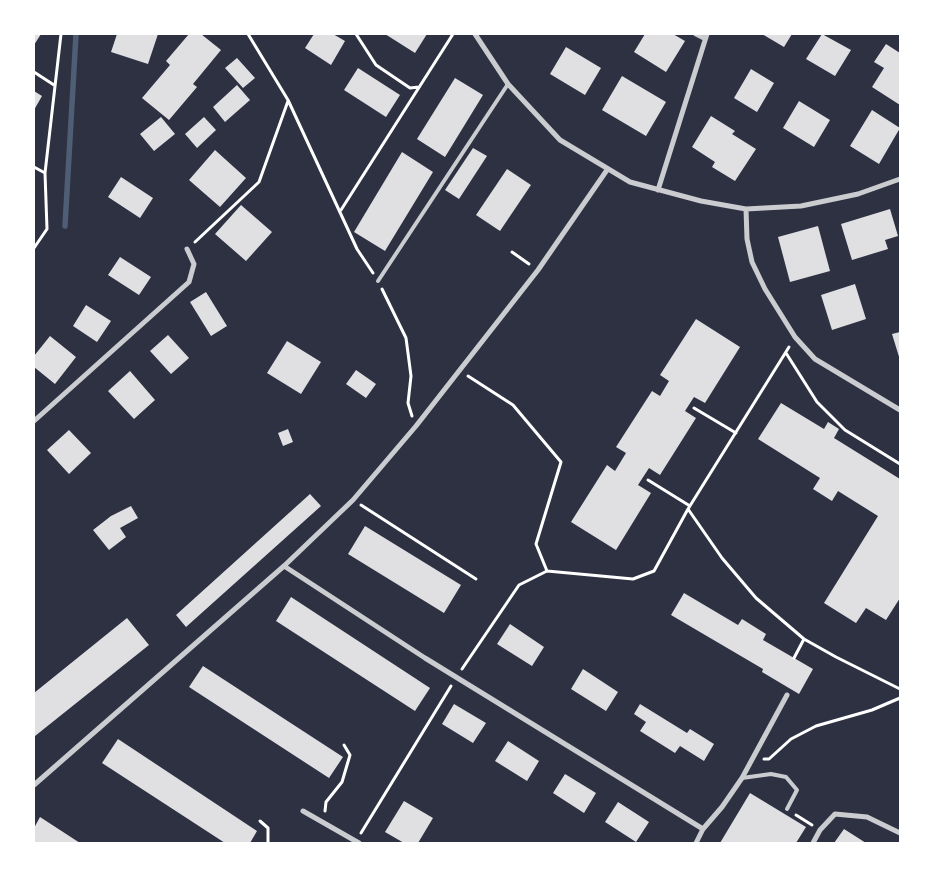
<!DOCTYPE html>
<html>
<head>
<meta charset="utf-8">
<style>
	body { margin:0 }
	#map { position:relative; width:934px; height:877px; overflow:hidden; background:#2d3142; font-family:Barlow,sans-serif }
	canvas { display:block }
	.frame { position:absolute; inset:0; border:35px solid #fff; pointer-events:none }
</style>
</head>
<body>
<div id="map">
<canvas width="934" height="877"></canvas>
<div class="frame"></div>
</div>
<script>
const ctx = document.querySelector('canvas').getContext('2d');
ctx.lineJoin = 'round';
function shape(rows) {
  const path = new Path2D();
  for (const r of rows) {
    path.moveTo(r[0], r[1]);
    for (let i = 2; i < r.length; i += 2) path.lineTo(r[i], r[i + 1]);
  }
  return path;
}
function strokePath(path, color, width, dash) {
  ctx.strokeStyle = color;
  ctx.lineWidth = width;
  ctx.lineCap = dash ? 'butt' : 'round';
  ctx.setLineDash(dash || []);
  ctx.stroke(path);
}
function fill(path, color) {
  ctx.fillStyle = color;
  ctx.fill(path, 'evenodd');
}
strokePath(shape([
	[65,226,76,34]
]), '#4f5d75', 5.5);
fill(shape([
	[34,34,41,34,34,45],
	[117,34,158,34,148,64,111,52],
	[189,34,201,34,221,50,193,84,197,87,169,120,142,98,170,65,166,61],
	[314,34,333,34,345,41,331,65,305,48],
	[385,34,427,34,415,53],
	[645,34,673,34,685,41,666,72,634,52],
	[762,34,792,34,784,47],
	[822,34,851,50,835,76,806,59],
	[886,44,900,53,900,105,872,87,884,68,874,62],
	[566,47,601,68,585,95,550,74],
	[237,58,255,78,243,88,225,68],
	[358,68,400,95,386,117,344,90],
	[751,69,774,83,757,112,734,98],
	[622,76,666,102,646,136,602,110],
	[455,78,483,95,445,157,417,139],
	[237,85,250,100,225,122,213,107],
	[34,91,42,96,34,110],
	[799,101,830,120,814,147,783,128],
	[872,110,900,128,879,164,850,146],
	[711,116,735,131,732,134,756,149,735,181,712,167,715,162,692,147],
	[161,117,175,134,154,151,140,134],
	[204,117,216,130,197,148,185,134],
	[473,148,487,156,459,199,445,190],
	[215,150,246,178,220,207,189,180],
	[402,152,433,172,385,251,354,232],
	[507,169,531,185,500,231,476,215],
	[121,177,153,198,140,218,108,197],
	[241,205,272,232,246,261,215,234],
	[890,209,898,236,885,240,888,249,852,260,841,224],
	[818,226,830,271,790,282,778,237],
	[120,257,151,277,139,295,108,275],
	[855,284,866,319,832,330,821,295],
	[206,292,227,326,211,336,190,302],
	[86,305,111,321,97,342,73,326],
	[696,319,740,347,705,403,694,397,685,411,696,418,660,475,649,468,638,485,651,493,616,550,571,522,607,465,615,471,626,453,616,447,652,391,660,396,669,381,660,375],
	[900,332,900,360,892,334],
	[168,335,189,358,171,374,150,351],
	[50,336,76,357,55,384,34,367,34,356],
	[287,341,321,362,301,394,267,373],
	[356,370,376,384,366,398,346,384],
	[130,371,155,400,134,419,108,391],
	[781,403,824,429,828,422,839,429,834,438,900,479,900,598,886,620,866,608,856,623,824,603,878,516,838,491,832,501,813,489,820,478,758,439],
	[288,429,293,442,283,446,278,433],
	[69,430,91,453,69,474,47,450],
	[310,494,321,506,186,627,176,615],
	[131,506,138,518,120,528,126,537,109,550,93,530,111,516],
	[365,526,461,585,444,613,348,554],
	[684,593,738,625,742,619,766,634,763,640,813,669,799,694,762,672,763,669,671,615],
	[291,597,430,688,415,711,276,621],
	[127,618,149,645,35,736,34,693],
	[510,624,544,647,532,666,497,644],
	[203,666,343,757,329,778,189,687],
	[583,669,618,692,606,711,571,689],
	[454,704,486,723,473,743,442,724],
	[640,704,687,733,690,729,714,744,704,761,680,746,675,753,640,731,646,722,634,714],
	[118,739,257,831,250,843,225,843,102,763],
	[508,741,539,761,527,781,495,761],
	[565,774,596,793,584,813,553,793],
	[750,793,806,827,796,843,720,843],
	[404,801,433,818,418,843,404,843,385,832],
	[618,802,649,822,636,842,605,822],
	[40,817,80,843,34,843,34,828],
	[844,829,866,843,834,843]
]), '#e0e0e3');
strokePath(shape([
	[248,34,288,100,357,249,373,273],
	[356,34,376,65,410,88,419,87],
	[34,72,54,85],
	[34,167,45,173],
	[341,210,453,34],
	[195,242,259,182,288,101],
	[34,248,47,229,45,173,61,34],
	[512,252,529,264],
	[382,289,406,338,411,376,408,403,412,416],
	[786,353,817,402,845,430,900,464],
	[468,376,513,405,561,462,536,544,547,571],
	[694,408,736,433],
	[648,480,690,506],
	[361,505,476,579],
	[688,509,722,558,756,598,804,639,836,657,900,689],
	[794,658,804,639],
	[462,669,519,585,547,571,633,579,654,571,688,509,789,347],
	[764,759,769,759,791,739,816,726,872,710,900,698],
	[325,811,326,802,342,782,350,755,344,745],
	[796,815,812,825],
	[260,821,268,828,268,843],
	[361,833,451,686]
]), '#fff', 3);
strokePath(shape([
	[378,281,508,84],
	[742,778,771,774,786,777,797,790,787,809]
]), '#caccd0', 4);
strokePath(shape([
	[475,34,508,84,560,140,630,182,701,201,746,209,801,206,858,194,900,179],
	[696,34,704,38],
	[658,190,707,34],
	[746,209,747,239,752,262,765,289,795,337,815,359,900,410],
	[34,421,189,282,194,264,187,249],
	[284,566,425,658,703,829],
	[34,785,284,566,353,500,416,426,538,270,607,170],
	[303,811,359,843],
	[696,843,703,829,722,807,742,778,787,695],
	[813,843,820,830,835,814,867,817,900,833]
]), '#caccd0', 5);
</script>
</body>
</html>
